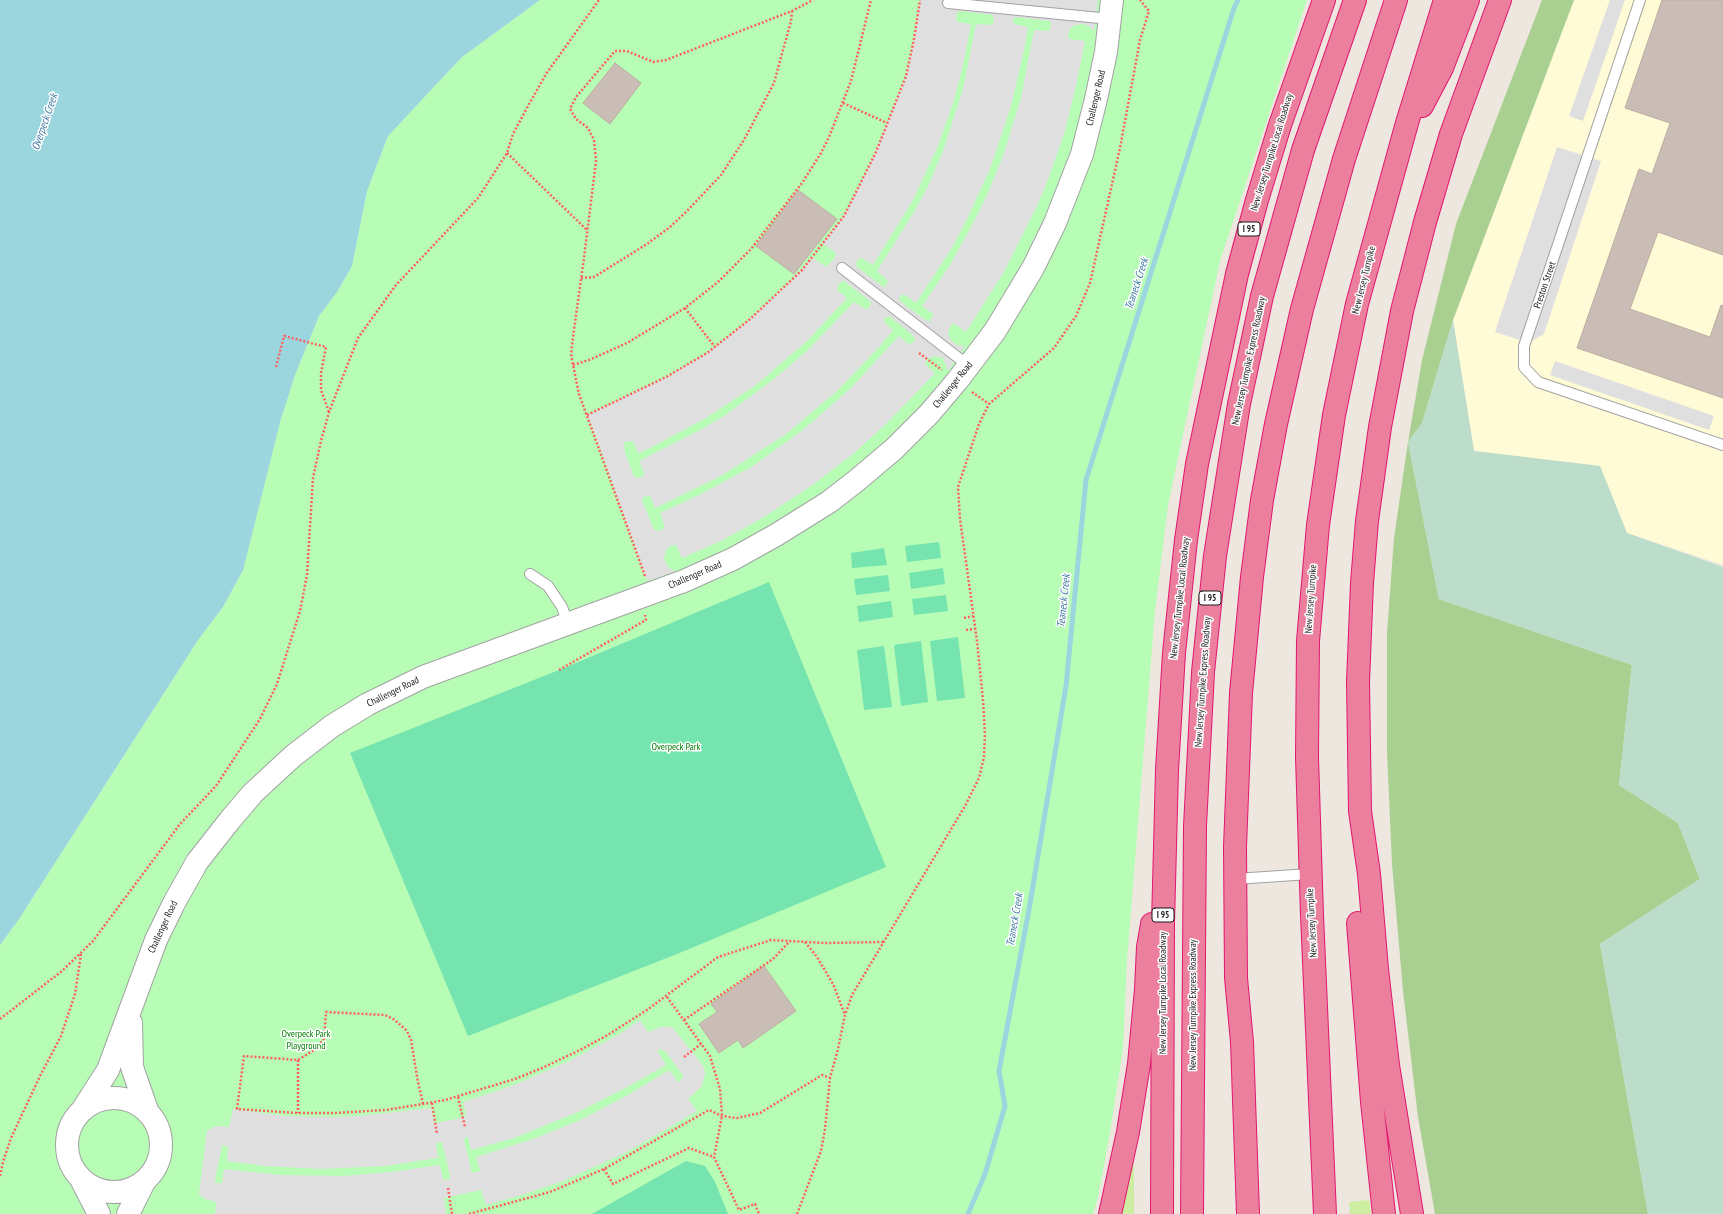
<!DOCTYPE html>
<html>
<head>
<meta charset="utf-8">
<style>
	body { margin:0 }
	canvas { display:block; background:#ede7df }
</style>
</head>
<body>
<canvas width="1723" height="1214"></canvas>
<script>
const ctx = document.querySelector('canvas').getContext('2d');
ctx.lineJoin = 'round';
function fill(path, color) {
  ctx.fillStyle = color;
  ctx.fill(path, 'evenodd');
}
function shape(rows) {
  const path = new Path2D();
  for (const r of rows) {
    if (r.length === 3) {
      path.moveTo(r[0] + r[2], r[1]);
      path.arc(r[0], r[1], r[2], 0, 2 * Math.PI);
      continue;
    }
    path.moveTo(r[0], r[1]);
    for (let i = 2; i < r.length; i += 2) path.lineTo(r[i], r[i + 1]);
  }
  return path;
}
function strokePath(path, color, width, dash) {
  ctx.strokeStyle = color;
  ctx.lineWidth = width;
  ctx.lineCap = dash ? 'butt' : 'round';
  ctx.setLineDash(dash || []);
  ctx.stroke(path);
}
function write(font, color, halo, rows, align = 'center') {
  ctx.font = font + ' "PT Sans Narrow",sans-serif';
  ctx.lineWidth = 3;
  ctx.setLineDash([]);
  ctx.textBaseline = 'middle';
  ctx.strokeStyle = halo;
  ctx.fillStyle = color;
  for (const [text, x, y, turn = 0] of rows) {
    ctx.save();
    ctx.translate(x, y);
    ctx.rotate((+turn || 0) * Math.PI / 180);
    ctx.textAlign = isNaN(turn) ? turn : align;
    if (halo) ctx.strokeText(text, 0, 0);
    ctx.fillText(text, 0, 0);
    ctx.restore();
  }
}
fill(shape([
	[1574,0,1723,0,1723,565,1627,533,1600,466,1474,451,1453,320]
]), '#fffbd7');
fill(shape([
	[1134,1151,1134,1214,1115,1214],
	[1369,1200,1371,1214,1350,1214,1349,1202]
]), '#cdeda0');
fill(shape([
	[1542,0,1574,0,1453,320,1422,423,1408,442,1439,599,1632,665,1619,785,1678,823,1700,879,1600,944,1648,1214,1435,1214,1418,1117,1403,991,1392,864,1387,753,1387,633,1394,538,1408,442,1422,360,1456,224]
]), '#a9d090');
fill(shape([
	[1453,320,1474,451,1600,466,1627,533,1723,567,1723,1214,1648,1214,1600,944,1700,879,1678,823,1619,785,1632,665,1439,599,1408,442,1422,423]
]), '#bbddca');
fill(shape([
	[540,0,1307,0,1220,261,1168,505,1155,611,1127,961,1123,1048,1110,1133,1098,1197,1093,1214,0,1214,0,945,19,919,198,640,223,607,243,570,280,422,295,375,319,316,337,292,352,266,367,191,388,136,462,57]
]), '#b7fdb6');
fill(shape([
	[939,542,941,558,907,562,905,546],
	[884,548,887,565,852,568,851,553],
	[943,568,945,584,911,589,909,573],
	[888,575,890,591,856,595,854,579],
	[769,582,886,867,677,954,468,1036,350,753,559,670],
	[946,595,948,611,914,615,912,599],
	[891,601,893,617,859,622,857,606],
	[958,637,965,698,937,701,930,641],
	[921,641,928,702,901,706,894,645],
	[884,646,892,707,864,710,857,650],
	[686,1161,705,1166,715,1182,728,1214,592,1214]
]), '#76e4af');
fill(shape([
	[920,0,1098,0,1094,31,1087,25,1081,24,1073,26,1069,31,1068,37,1069,39,1085,41,1076,86,1065,131,1049,177,1038,204,1004,272,966,332,953,323,949,329,948,335,952,341,957,345,965,346,948,371,943,358,935,356,927,359,925,364,935,373,886,424,853,454,811,486,764,517,723,540,682,558,676,545,670,546,666,550,664,559,668,567,675,572,647,581,595,434,587,415,666,377,707,353,749,320,792,280,812,257,826,267,834,259,836,255,835,252,822,243,844,216,867,171,893,109,906,76,914,39],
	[961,11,993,15,994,22,990,25,976,24,963,89,943,151,928,186,914,212,877,271,888,281,885,287,882,286,857,267,856,262,861,258,873,265,913,200,938,146,954,100,964,61,971,24,957,22,956,15,958,12],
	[1015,17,1049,21,1051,22,1050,30,1047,31,1034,30,1021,98,1003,156,987,195,971,227,950,265,922,306,933,314,930,321,927,321,901,302,899,298,902,295,905,295,916,303,953,246,968,217,990,169,1011,106,1025,46,1028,27,1014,24,1013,20],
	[844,281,870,301,871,303,869,308,865,309,854,302,808,350,774,379,727,414,702,429,639,461,644,472,644,476,637,478,634,476,625,453,624,442,633,441,638,453,646,450,706,418,756,385,807,341,847,298,837,290,839,283],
	[889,316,914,336,915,340,911,344,907,343,899,336,850,389,804,429,753,466,701,494,660,513,664,524,664,528,659,531,654,530,642,500,643,497,650,496,655,508,721,476,786,434,837,391,879,347,893,330,884,322,884,319],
	[1610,0,1625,0,1583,121,1569,116],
	[1557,147,1601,161,1544,334,1529,343,1495,332],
	[1555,361,1714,416,1709,430,1550,375],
	[640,1020,648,1032,661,1027,672,1027,704,1067,705,1074,702,1086,688,1099,697,1111,625,1153,563,1181,522,1195,486,1205,481,1190,444,1198,446,1214,215,1214,216,1202,205,1199,199,1194,207,1130,217,1126,229,1127,233,1109,285,1116,332,1117,359,1116,431,1108,434,1123,452,1120,466,1116,463,1102,514,1085,569,1061,618,1035],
	[660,1049,666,1052,682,1074,683,1077,680,1082,678,1082,669,1070,628,1095,578,1121,530,1140,476,1157,480,1171,472,1173,464,1140,466,1137,468,1137,471,1150,514,1138,578,1112,631,1085,666,1065,658,1052,658,1050],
	[442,1142,450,1176,450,1179,444,1180,443,1179,440,1165,391,1172,344,1176,281,1175,224,1169,222,1183,216,1183,215,1180,222,1145,228,1147,227,1161,265,1166,321,1169,385,1166,438,1158,436,1144,437,1143]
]), '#dfdfdf');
fill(shape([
	[0,0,540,0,462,57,388,136,367,191,352,266,337,292,319,316,295,375,280,422,243,570,223,607,198,640,19,919,0,945]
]), '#9bd6df');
strokePath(shape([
	[968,1214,985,1174,1005,1106,999,1071,1030,904,1066,686,1086,480,1234,8,1238,0]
]), '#9bd6df', 5);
const building = shape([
	[1662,0,1723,0,1723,255,1658,232,1630,309,1710,337,1721,305,1723,306,1723,398,1577,348,1639,169,1652,174,1670,123,1625,108,1662,0],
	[615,63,641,83,610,124,583,103,615,63],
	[798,190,837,219,794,274,756,246,798,190],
	[764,966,796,1011,743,1048,738,1040,719,1053,699,1024,717,1012,711,1004,764,966]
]);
fill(building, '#c9bdb5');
strokePath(building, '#c0aca1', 1);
const service = shape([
	[1640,0,1524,346,1524,367,1538,382,1723,445],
	[948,3,1110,19],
	[842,268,969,366],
	[530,574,548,586,562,607,568,624],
	[1235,879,1310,874]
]);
const tertiary = shape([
	[131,1023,132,1067,148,1113],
	[114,1145,47],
	[83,1109,108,1070,156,940,174,903,197,862,230,820,253,793,293,756,332,726,368,704,423,677,684,581,733,559,776,535,829,502,856,481,894,449,929,414,957,381,995,331,1033,268,1055,223,1082,154,1096,99,1106,52,1112,0],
	[82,1181,99,1214],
	[128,1214,144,1182]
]);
const motorway = shape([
	[1422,106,1442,68,1468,0],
	[1358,923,1372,1102,1384,1214],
	[1110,1214,1128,1132,1139,1064,1146,989,1148,947,1152,924],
	[1162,1214,1163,923,1167,770,1174,653,1186,540,1197,464,1237,274,1257,200,1280,125,1324,0],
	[1192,1214,1195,826,1203,672,1215,556,1239,404,1262,296,1303,150,1355,0],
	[1248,1214,1242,1042,1236,978,1235,847,1241,693,1252,577,1262,500,1276,424,1302,309,1344,159,1396,0],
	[1325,1214,1312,915,1307,757,1308,641,1318,525,1334,415,1357,304,1407,123,1445,0],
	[1412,1214,1388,1065,1377,969,1369,874,1360,811,1358,682,1362,583,1367,521,1380,427,1402,311,1425,222,1451,134,1500,0]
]);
strokePath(service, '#a2a2a2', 12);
strokePath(tertiary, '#a2a2a2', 24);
strokePath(motorway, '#e1176e', 24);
strokePath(shape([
	[843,103,887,123],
	[507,153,587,230],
	[581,278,594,277,647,244,670,227,687,211,721,175,744,140,774,83,791,21,792,11],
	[685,308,715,347],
	[919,353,942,370],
	[573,365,589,360,627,343,685,308,718,282,751,249,802,183,821,153,829,137,851,81,871,0],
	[276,367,284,336,326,347,321,373,321,390,329,412],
	[972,392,989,404],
	[587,415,666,377,707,353,749,320,802,270,844,216,876,152,906,76,914,39,920,0],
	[645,576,579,394,573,365,571,354,573,337,584,258,596,161,594,140,588,128,576,119,570,109,576,97,615,51,627,51,653,62,666,60,792,11,813,0],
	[964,618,973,616],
	[966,630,975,629],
	[559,670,646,620,645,615],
	[805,942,817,957,833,984,845,1015],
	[667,997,710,1056,720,1089,722,1116,714,1157,739,1210,755,1204,759,1214],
	[0,1019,62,971,93,941,180,824,216,786,260,719,277,684,300,611,307,575,313,478,321,441,329,412,358,338,396,285,478,198,507,153,513,134,528,106,546,74,599,0],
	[684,1020,773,959,790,941],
	[684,1057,701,1044],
	[298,1060,298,1113],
	[458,1097,465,1127],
	[432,1103,437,1134],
	[423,1104,418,1082,411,1040,407,1031,395,1020,385,1015,326,1012,324,1039,314,1050,298,1060,244,1056,237,1109,298,1113,335,1113,385,1110,423,1104,445,1100,515,1079,542,1068,580,1050,606,1036,647,1010,718,957,771,940,825,943,884,942],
	[604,1169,613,1184,689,1148,714,1157],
	[0,1176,3,1162,11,1138,41,1074,61,1036,75,994,81,954],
	[448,1188,452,1214],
	[469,1214,550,1192,604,1169,709,1110,722,1116,737,1118,760,1113,822,1075,830,1078],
	[797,1214,821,1151,825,1129,830,1078,838,1049,845,1015,852,995,965,806,979,778,984,757,985,735,983,700,977,641,960,519,958,487,979,424,989,404,1054,348,1076,316,1090,283,1120,148,1140,40,1149,11,1140,0]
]), '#ff605f', 2.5, [2, 2]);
strokePath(service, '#fff', 10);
strokePath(tertiary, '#fff', 22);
strokePath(motorway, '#ec7f9e', 22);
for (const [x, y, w] of [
	[1249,229,22],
	[1210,598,22],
	[1163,915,22]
]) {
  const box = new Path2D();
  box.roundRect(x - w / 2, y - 7, w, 14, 3);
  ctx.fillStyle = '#fff';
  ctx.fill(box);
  strokePath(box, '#1b1b1b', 1);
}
write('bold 9px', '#1b1b1b', null, [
	["I 95",1249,229],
	["I 95",1210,598],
	["I 95",1163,915]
]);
write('10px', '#1b1b1b', '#fff', [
	["Challenger Road",1096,98,-77],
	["New Jersey Turnpike Local Roadway",1272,152,-73],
	["New Jersey Turnpike",1364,280,-76],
	["Preston Street",1545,285,-71],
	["New Jersey Turnpike Express Roadway",1249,361,-78],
	["Challenger Road",953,385,-51],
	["Challenger Road",695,575,-23],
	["New Jersey Turnpike Local Roadway",1180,598,-84],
	["New Jersey Turnpike",1311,599,-86],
	["New Jersey Turnpike Express Roadway",1203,682,-86],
	["Challenger Road",393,692,-26],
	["New Jersey Turnpike",1312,923,-93],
	["Challenger Road",163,927,-65],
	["New Jersey Turnpike Local Roadway",1163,993,-90],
	["New Jersey Turnpike Express Roadway",1193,1005,-90]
]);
write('10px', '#047e03', '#fff', [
	["Overpeck Park",676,747],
	["Overpeck Park",306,1034],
	["Playground",306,1046]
]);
write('italic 11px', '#3d78a0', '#fff', [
	["Overpeck Creek",45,122,-71],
	["Teaneck Creek",1137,284,-72],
	["Teaneck Creek",1064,601,-84],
	["Teaneck Creek",1015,920,-80]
]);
</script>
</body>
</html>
